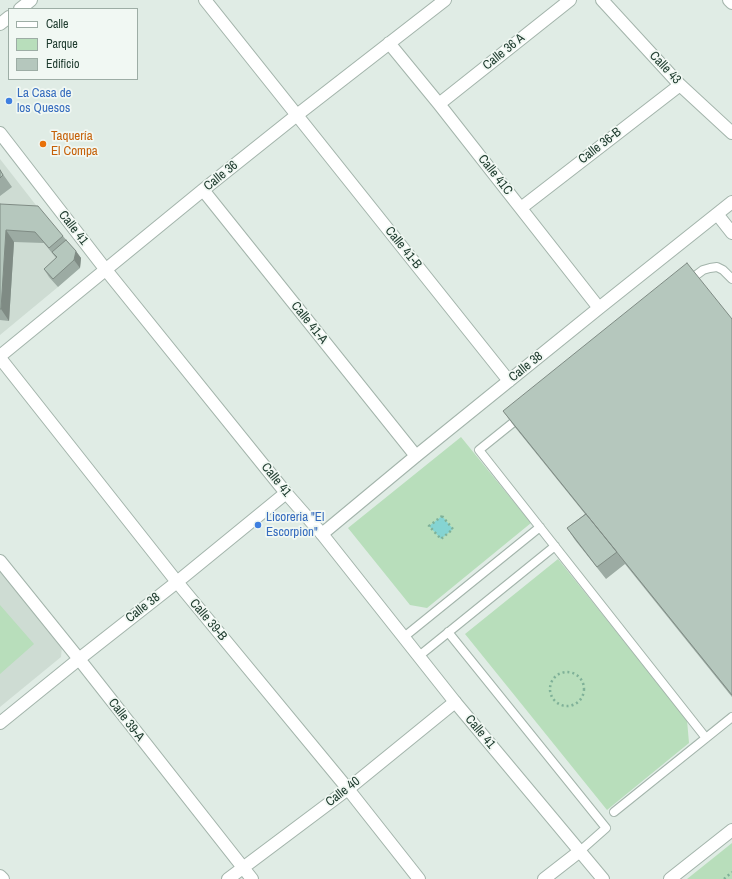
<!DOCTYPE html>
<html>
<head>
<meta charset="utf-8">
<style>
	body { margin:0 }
	#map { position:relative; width:732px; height:879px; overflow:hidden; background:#e0ece5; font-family:"Archivo Narrow",sans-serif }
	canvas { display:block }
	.legend { position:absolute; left:8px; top:8px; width:130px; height:72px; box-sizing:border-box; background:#f1f8f3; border:1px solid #9dada5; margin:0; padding:5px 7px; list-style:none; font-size:12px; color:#203d30 }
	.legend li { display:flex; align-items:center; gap:8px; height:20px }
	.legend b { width:20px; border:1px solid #9dada5 }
</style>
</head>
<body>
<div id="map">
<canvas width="732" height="879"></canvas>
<ul class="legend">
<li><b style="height:5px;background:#fff"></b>Calle</li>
<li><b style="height:11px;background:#b8debb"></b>Parque</li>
<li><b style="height:11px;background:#b5c7bd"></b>Edificio</li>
</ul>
</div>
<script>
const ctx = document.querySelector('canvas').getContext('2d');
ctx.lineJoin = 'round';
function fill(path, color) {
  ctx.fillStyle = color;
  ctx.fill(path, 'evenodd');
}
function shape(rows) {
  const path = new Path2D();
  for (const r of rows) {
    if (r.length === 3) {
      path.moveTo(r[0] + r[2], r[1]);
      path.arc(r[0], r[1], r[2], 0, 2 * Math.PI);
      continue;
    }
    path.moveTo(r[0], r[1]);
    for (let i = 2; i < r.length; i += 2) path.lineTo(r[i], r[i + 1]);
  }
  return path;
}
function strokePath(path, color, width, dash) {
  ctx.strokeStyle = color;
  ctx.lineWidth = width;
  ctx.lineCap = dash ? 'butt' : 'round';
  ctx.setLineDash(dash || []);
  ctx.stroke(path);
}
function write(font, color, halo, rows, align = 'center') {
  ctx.font = font + ' "Archivo Narrow",sans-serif';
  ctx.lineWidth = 3.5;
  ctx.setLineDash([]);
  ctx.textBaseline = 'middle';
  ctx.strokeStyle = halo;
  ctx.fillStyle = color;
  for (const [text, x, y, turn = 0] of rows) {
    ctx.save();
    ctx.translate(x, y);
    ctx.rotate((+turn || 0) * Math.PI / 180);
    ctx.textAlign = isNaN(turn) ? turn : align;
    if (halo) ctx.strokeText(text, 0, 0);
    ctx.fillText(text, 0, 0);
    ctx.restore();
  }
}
fill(shape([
	[0,159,46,218,71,247,58,287,0,335],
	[0,570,62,646,61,657,0,707]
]), '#cedcd3');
fill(shape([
	[461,437,531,523,427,608,410,605,348,528],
	[558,559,687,720,689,743,607,810,465,634],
	[0,605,34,644,0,674],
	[732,843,732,879,687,879]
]), '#b8debb');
fill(shape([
	[442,516,453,529,441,539,429,526]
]), '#85d4d2');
const service = shape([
	[687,282,703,270,710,268,717,267,723,270,732,279],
	[520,417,479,450,706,738],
	[448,632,606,828,580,851],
	[404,637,540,527],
	[419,656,555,546],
	[614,812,732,717]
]);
const minor = shape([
	[205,0,509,381],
	[602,0,680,85,732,133],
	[729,0,732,3],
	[20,9,31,0],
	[0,24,9,17],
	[389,43,439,104,599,308],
	[439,104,570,0],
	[203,190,416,456],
	[521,208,680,85],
	[717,214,732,233],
	[0,356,203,190,297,115,445,0],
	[0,358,177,582,348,789,419,879],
	[322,534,416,456,599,308,732,202],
	[0,561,79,659,252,879],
	[0,723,79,659,177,582,286,493],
	[0,876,3,879],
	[228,879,348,789,455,702],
	[544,879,580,851],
	[670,879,732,830]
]);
const tertiary = shape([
	[0,133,106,270,286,493,322,534,455,702,603,879]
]);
strokePath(service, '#a3b4ab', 10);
strokePath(minor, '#a3b4ab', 14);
strokePath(tertiary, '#a3b4ab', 14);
strokePath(shape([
	[442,516,453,529,441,539,429,526,442,516],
	[567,689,17],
	[724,879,732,872]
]), '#7fb198', 2.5, [2, 3]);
strokePath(service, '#fff', 8);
strokePath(minor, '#fff', 12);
strokePath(tertiary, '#fff', 12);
fill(shape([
	[0,170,12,187,0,196],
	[0,204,63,236,81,258,80,268,58,287,49,277,44,269,56,258,44,243,14,242,9,321,0,320],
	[732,319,732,697,625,564,606,579,575,540,567,528,585,514,514,426,503,411]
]), '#9caba3');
fill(shape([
	[6,230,14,242,9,321,1,309],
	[76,251,81,258,80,268,74,260]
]), '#7f8b84');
const building = shape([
	[0,170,3,175,0,178,0,170],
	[0,204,38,206,63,236,49,248,35,232,6,230,1,309,0,309,0,204],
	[66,240,76,251,74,260,53,279,44,269,57,257,52,252,66,240],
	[687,263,732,319,732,695,503,411,687,263],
	[586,514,617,552,597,567,567,528,586,514]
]);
fill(building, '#b5c7bd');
strokePath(building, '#7f8b84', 1);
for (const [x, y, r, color] of [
	[9,101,4,"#3f7fe0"],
	[43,144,4,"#e8710a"],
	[258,525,4,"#3f7fe0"]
]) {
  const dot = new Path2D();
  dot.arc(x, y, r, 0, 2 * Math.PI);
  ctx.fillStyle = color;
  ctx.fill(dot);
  strokePath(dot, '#f1f8f3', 1.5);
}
write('13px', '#203d30', '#f1f8f3', [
	["Calle 36 A",504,52,-39],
	["Calle 43",665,68,47],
	["Calle 36-B",600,146,-38],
	["Calle 41C",495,175,52],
	["Calle 36",221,176,-39],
	["Calle 41",73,228,52],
	["Calle 41-B",403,248,51],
	["Calle 41-A",309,323,51],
	["Calle 38",526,367,-39],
	["Calle 41",276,480,51],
	["Calle 38",143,608,-38],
	["Calle 39-B",208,620,50],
	["Calle 39-A",126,720,52],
	["Calle 41",480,732,50],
	["Calle 40",343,792,-38]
]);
write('13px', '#366cbe', '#f1f8f3', [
	["La Casa de",17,94],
	["los Quesos",17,109],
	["Licoreria \"El",266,518],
	["Escorpion\"",266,533]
], 'left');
write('13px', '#c56008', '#f1f8f3', [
	["Taquería",51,137],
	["El Compa",51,152]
], 'left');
</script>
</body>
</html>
